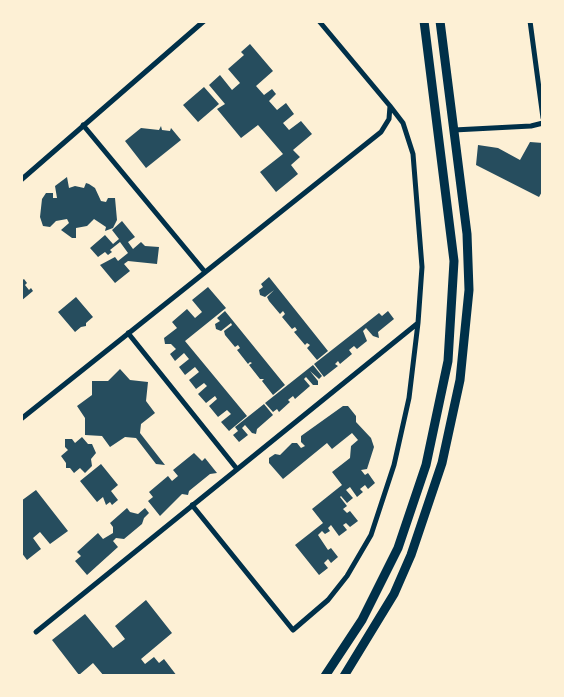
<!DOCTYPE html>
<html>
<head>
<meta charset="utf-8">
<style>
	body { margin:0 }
	#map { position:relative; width:564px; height:697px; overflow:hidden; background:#fdf0d5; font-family:Figtree,sans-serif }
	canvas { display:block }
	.frame { position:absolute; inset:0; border:23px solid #fdf0d5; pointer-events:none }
</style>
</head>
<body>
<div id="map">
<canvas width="564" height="697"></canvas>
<div class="frame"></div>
</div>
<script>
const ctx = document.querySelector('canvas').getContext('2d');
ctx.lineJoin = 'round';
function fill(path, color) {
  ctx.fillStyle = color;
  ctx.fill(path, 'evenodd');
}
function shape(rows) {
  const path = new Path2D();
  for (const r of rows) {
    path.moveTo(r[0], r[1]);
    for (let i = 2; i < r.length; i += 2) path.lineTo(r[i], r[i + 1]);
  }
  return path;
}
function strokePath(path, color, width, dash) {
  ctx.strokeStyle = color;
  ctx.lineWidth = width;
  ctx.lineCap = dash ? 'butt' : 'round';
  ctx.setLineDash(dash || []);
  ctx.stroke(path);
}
fill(shape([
	[250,44,273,71,256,86,264,95,272,89,276,94,269,101,277,110,286,103,294,114,283,123,289,130,301,121,312,134,293,150,300,157,291,165,298,174,276,192,260,172,283,154,258,125,241,138,217,109,225,104,209,85,220,75,232,90,240,83,228,69,244,55,241,52],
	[204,87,219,104,198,122,183,105],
	[161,126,162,130,170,131,171,128,181,140,146,168,125,141,141,128,159,130],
	[530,142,543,143,543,190,539,197,476,165,478,145,498,148,520,160],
	[67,177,69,188,75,186,84,188,86,183,89,184,95,188,101,201,106,202,108,198,115,198,117,220,113,228,105,231,106,227,94,219,87,226,76,228,76,238,72,238,61,230,69,223,67,219,56,221,50,227,43,226,40,217,42,199,46,193,53,193,53,198,57,198,55,186],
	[122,221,135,237,128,242,133,249,141,242,145,246,159,247,157,264,128,261,124,264,130,271,115,283,100,265,115,257,118,261,128,253,120,242,110,250,112,252,108,255,105,252,98,257,90,248,105,235,113,244,119,239,112,230],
	[269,277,328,351,317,360,307,348,310,345,307,343,305,345,294,332,297,330,295,327,292,329,282,317,285,314,283,311,280,314,269,301,267,297,274,290,265,297,260,295,259,290,263,287,261,284],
	[24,279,27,283,25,285,29,290,31,288,33,291,21,301,21,281],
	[208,287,226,308,185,341,247,416,229,431,221,422,231,414,227,410,218,417,209,406,217,399,215,396,206,403,198,394,207,386,204,383,196,389,189,380,199,372,195,367,185,375,179,367,189,359,184,353,175,361,170,354,176,349,171,344,165,344,164,338,177,328,172,322,187,309,195,318,202,312,192,300],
	[76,297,93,317,86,323,86,326,81,327,75,332,58,312],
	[225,311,285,385,273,395,262,381,264,379,260,379,249,365,252,363,250,362,248,364,237,350,240,348,238,345,235,347,225,335,224,331,232,325,231,323,221,331,216,329,215,324,220,321,217,318],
	[388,311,394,319,378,332,379,338,373,336,366,328,363,331,367,341,357,349,354,346,349,350,352,354,340,364,338,361,335,364,338,366,324,377,314,364,379,313,382,316],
	[313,365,322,376,319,379,310,371,318,381,318,385,313,385,306,377,304,379,310,386,295,399,293,396,288,400,290,402,279,412,277,409,273,412,265,403],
	[120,369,130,380,148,382,146,401,155,413,141,424,140,433,165,465,156,464,136,438,125,437,110,447,102,436,85,435,85,418,77,406,92,395,92,381,108,381],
	[264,404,273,415,257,429,256,434,252,433,245,425,242,428,248,435,239,442,233,435,238,431,235,427],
	[343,406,348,406,356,416,356,422,371,438,374,447,367,469,361,470,365,475,368,473,375,483,368,489,365,485,360,489,363,492,357,497,350,487,346,490,353,498,347,503,341,496,340,497,347,506,343,509,347,513,350,511,358,521,350,527,346,523,343,525,347,530,339,536,331,525,328,528,330,531,325,534,322,531,318,535,328,550,331,548,338,557,331,563,328,559,324,563,328,568,319,575,295,545,323,523,312,509,342,485,332,472,350,458,351,446,358,440,352,433,332,449,327,443,283,479,269,463,269,458,275,454,280,455,292,443,297,443,301,448,305,446,301,442,301,436],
	[82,437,88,444,92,444,96,453,91,459,92,466,85,473,80,468,74,473,70,468,66,468,66,463,61,456,68,450,65,447,65,439,72,439,75,443],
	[194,453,202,461,205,458,217,473,210,474,189,491,188,495,182,494,160,516,148,501,153,497,149,492,168,476,172,481,178,476,173,470],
	[101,464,118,485,111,491,118,500,112,505,110,502,106,505,103,497,97,502,80,481],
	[36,490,68,531,50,544,40,532,33,538,41,549,27,560,21,552,21,534,23,533,21,529,21,501],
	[127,508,130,512,138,514,145,508,149,513,144,518,142,524,124,539,116,538,113,541,118,547,87,575,75,561,81,556,77,552,98,533,103,539,113,533,113,527,110,523],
	[146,600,172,633,141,659,145,664,154,657,159,663,164,659,177,676,104,676,93,663,79,675,52,640,85,614,113,648,125,639,115,626]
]), '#264d5e');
strokePath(shape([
	[530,21,543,118],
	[83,125,205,272],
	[454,130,531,126,543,123],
	[21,180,204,21],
	[128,333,237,469],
	[21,419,381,132,389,119,390,106,319,21],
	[192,505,293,630,328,600,347,576,371,535,394,465,409,398,418,323],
	[36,632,418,323,422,267,413,154,403,123,390,106]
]), '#003049', 5);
strokePath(shape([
	[325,676,362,620,398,548,426,465,448,361,454,261,424,21],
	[344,676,394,594,411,555,442,463,460,380,469,290,467,234,440,21]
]), '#003049', 9);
</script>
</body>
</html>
